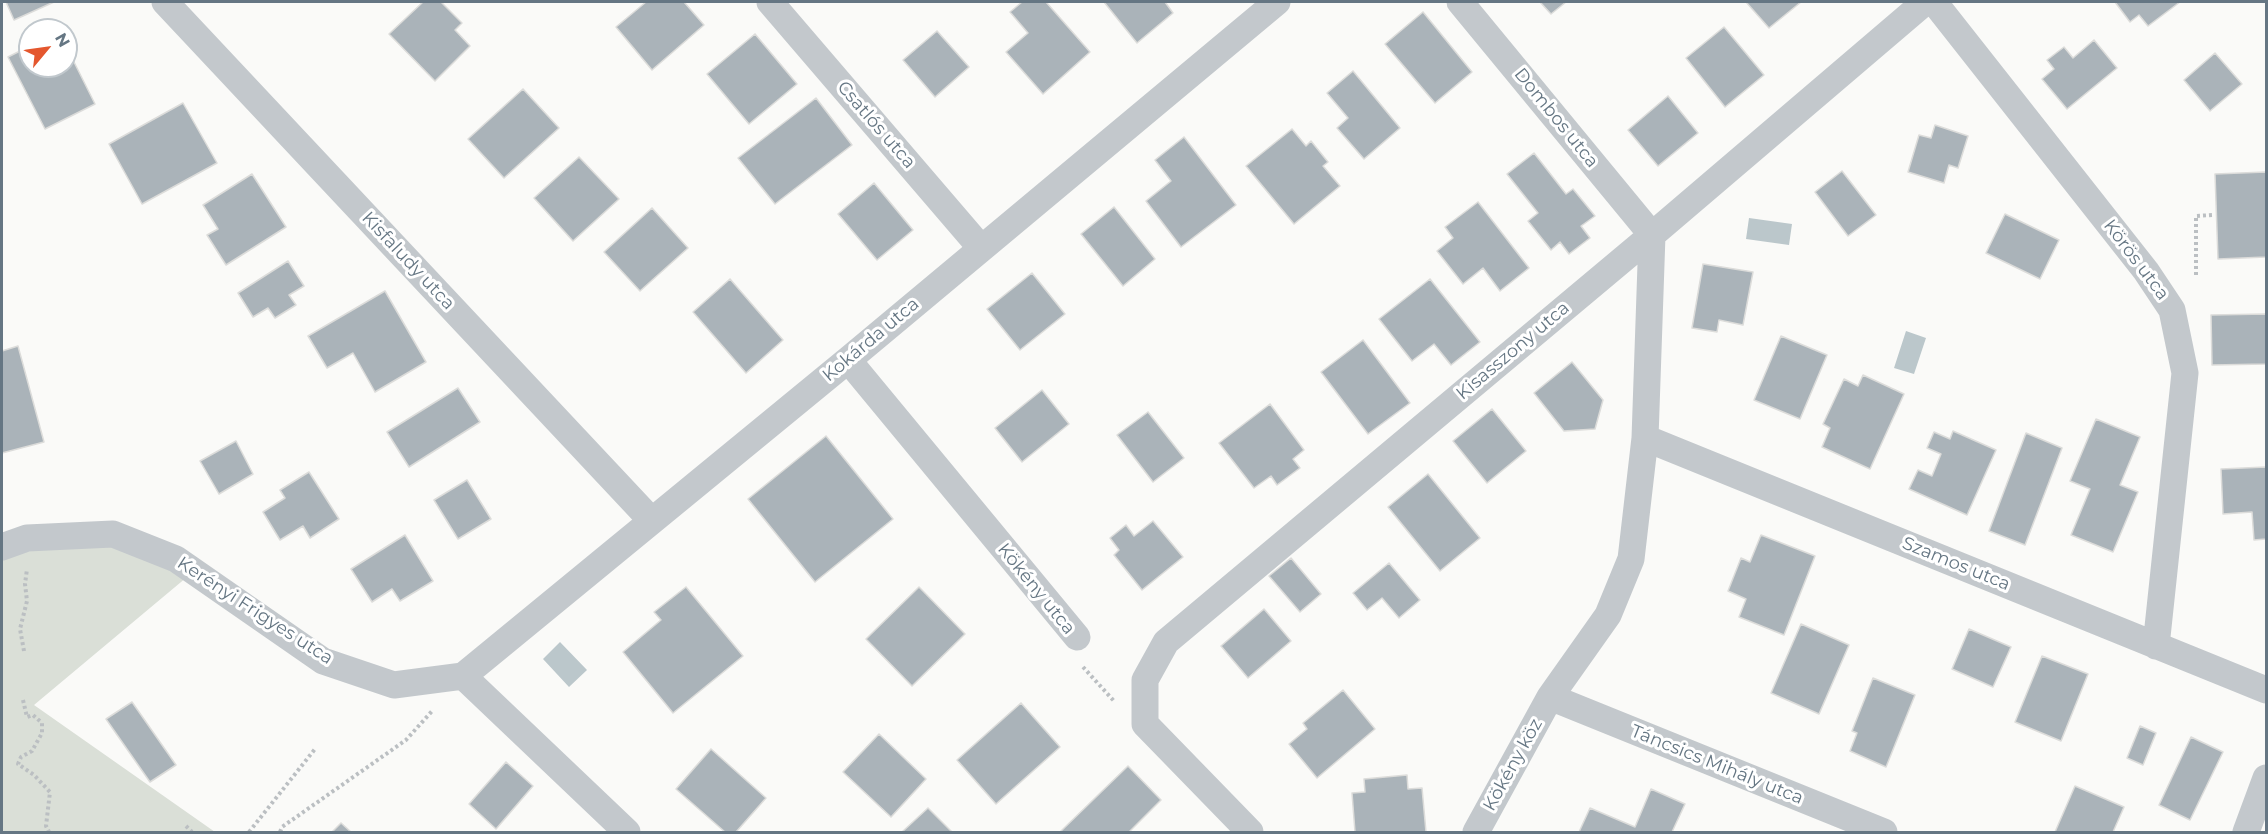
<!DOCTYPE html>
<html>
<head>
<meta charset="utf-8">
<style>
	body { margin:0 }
	#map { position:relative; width:2268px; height:834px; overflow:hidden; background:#fafaf8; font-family:Montserrat,sans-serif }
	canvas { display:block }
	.frame { position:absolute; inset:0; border:3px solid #657683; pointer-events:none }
	.north { position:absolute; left:18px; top:18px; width:60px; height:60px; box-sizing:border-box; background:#fff; border:2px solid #c1c8cd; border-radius:50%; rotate:61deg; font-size:16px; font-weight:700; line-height:24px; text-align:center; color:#657683 }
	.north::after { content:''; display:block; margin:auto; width:21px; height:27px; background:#e4572e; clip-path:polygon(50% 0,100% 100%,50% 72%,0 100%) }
</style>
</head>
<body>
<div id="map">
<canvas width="2268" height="834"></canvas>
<div class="frame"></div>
<div class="north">N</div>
</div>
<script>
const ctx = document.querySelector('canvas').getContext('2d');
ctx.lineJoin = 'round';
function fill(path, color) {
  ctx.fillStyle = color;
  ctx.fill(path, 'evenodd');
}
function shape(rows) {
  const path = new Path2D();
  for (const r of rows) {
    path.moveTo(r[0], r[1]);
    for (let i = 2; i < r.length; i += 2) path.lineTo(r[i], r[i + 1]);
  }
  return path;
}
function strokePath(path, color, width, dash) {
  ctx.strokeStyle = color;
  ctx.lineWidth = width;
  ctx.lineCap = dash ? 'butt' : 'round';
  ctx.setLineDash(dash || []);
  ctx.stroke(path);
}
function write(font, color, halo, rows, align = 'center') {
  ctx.font = font + ' Montserrat,sans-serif';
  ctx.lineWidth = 6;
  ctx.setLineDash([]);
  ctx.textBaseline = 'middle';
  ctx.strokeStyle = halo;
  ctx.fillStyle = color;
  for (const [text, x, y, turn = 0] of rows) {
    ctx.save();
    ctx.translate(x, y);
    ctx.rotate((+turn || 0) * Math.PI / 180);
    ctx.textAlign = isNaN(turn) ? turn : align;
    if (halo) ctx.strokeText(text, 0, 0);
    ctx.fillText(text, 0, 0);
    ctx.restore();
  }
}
fill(shape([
	[113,534,193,572,34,705,215,832,2,832,2,547]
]), '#dadfd7');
fill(shape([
	[1749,218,1792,224,1789,245,1746,239],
	[1906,331,1926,338,1914,374,1894,368],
	[560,642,587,670,569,687,543,659]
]), '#bbc7cb');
const building = shape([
	[6,2,54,2,14,20,6,2],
	[423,2,441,2,462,23,455,30,470,46,435,81,389,34,423,2],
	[646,2,684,2,704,25,652,70,616,27,646,2],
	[1022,2,1046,2,1090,52,1043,94,1006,52,1028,33,1010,12,1022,2],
	[1104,2,1165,2,1173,13,1137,43,1104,2],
	[1540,2,1566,2,1551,14,1540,2],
	[1746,2,1801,2,1769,28,1746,2],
	[2115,2,2180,2,2148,26,2139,15,2130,22,2115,2],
	[1423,12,1472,72,1435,103,1385,44,1423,12],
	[1724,27,1764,75,1725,107,1686,58,1724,27],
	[937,31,969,67,935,97,903,60,937,31],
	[755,34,797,84,749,124,707,74,755,34],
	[2094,40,2117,68,2067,109,2042,79,2054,69,2047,60,2064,47,2073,58,2094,40],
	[30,46,30,66,66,66,66,46,95,104,45,129,8,57,30,46],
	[2215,53,2242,84,2210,111,2184,80,2215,53],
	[1353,71,1400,128,1364,159,1337,128,1348,118,1327,93,1353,71],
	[523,89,559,128,504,178,468,139,523,89],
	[1668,96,1698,133,1658,166,1628,130,1668,96],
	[816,98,852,145,775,204,738,158,816,98],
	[183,103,217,163,142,204,109,144,183,103],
	[1935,125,1968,136,1958,168,1949,165,1944,183,1908,172,1919,135,1931,138,1935,125],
	[1292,129,1306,146,1311,141,1328,162,1323,166,1340,186,1294,224,1246,166,1292,129],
	[1184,137,1236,205,1181,247,1146,201,1171,181,1155,160,1184,137],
	[1534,153,1566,194,1573,189,1595,216,1581,226,1590,238,1569,254,1560,242,1551,250,1528,221,1538,213,1507,174,1534,153],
	[579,157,619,199,573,241,534,198,579,157],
	[1842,171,1876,215,1848,236,1815,192,1842,171],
	[2266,172,2266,257,2218,259,2215,174,2266,172],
	[252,174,286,227,226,265,207,235,218,229,203,205,252,174],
	[874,183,913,230,877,260,838,214,874,183],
	[1478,202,1529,268,1500,291,1483,268,1463,284,1437,251,1453,238,1445,227,1478,202],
	[1114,207,1155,259,1123,286,1081,234,1114,207],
	[652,208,688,248,640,291,604,252,652,208],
	[2005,214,2059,240,2040,279,1986,253,2005,214],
	[288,261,304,286,289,295,296,305,275,318,268,308,253,317,238,293,288,261],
	[1703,264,1753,272,1743,325,1719,320,1717,332,1692,328,1703,264],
	[1032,273,1065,314,1020,350,987,309,1032,273],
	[730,279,783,340,746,373,693,312,730,279],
	[1430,279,1480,342,1451,365,1434,344,1412,361,1379,319,1430,279],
	[385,291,426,362,375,392,353,353,327,368,308,336,385,291],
	[2266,314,2266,364,2212,365,2211,315,2266,314],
	[1781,336,1827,355,1800,419,1754,400,1781,336],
	[1363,340,1410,403,1368,434,1321,372,1363,340],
	[18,346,44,442,2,453,2,351,18,346],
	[1572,362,1603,400,1595,429,1564,431,1534,393,1572,362],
	[1863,375,1904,394,1870,469,1822,447,1830,428,1823,424,1844,379,1858,386,1863,375],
	[458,388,480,422,409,467,387,432,458,388],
	[1042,390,1069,424,1022,462,995,428,1042,390],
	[1270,404,1304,450,1293,459,1300,468,1277,485,1271,476,1254,488,1219,443,1270,404],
	[1492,409,1526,451,1487,483,1453,441,1492,409],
	[1148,412,1184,458,1153,482,1117,435,1148,412],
	[2096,419,2140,437,2120,485,2138,492,2113,552,2071,535,2090,489,2070,481,2096,419],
	[1953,431,1996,450,1967,515,1909,489,1918,470,1932,476,1941,454,1927,448,1934,432,1950,439,1953,431],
	[2026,433,2062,448,2025,545,1989,531,2026,433],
	[826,436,893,519,815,582,748,499,826,436],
	[236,441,253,474,219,494,200,461,236,441],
	[2266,467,2266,539,2254,540,2252,512,2223,514,2221,469,2266,467],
	[309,472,339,519,310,538,303,526,280,540,263,512,285,498,280,490,309,472],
	[1428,474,1480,538,1440,571,1388,507,1428,474],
	[467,480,491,519,458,539,434,500,467,480],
	[1153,521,1183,557,1142,590,1114,555,1119,550,1110,538,1126,525,1134,536,1153,521],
	[405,535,433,581,400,601,392,589,372,602,351,569,405,535],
	[1761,535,1815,556,1784,635,1739,617,1746,599,1728,591,1741,558,1750,562,1761,535],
	[1291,558,1321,594,1300,612,1269,576,1291,558],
	[1389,563,1420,600,1399,618,1382,598,1367,610,1353,593,1389,563],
	[686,587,743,656,673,713,623,652,661,620,654,612,686,587],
	[919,587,965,634,912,686,866,639,919,587],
	[1264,609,1291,641,1248,678,1221,646,1264,609],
	[1801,624,1849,645,1819,714,1771,693,1801,624],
	[1969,629,2011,647,1993,687,1952,669,1969,629],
	[2042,656,2088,674,2061,741,2015,722,2042,656],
	[1873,678,1915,695,1886,767,1850,751,1857,733,1852,731,1873,678],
	[1343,690,1375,729,1317,778,1289,744,1307,729,1303,723,1343,690],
	[132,702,176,765,150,782,106,719,132,702],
	[1021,703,1060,747,996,804,957,760,1021,703],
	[2140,726,2156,733,2143,765,2127,758,2140,726],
	[879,734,926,779,891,817,843,772,879,734],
	[2191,737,2223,752,2190,820,2159,805,2191,737],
	[711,749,766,798,736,832,725,832,676,789,711,749],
	[506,762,533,786,496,829,469,804,506,762],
	[1128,766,1161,800,1129,832,1060,832,1128,766],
	[1407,775,1408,789,1422,788,1426,832,1355,832,1352,793,1365,792,1364,779,1407,775],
	[2075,786,2124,807,2113,832,2055,832,2075,786],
	[1651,789,1685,804,1672,832,1579,832,1590,808,1635,827,1651,789],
	[928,808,952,832,902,832,928,808],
	[341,823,351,832,332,832,341,823]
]);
fill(building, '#aab3b9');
strokePath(building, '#dcdcda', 1.5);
strokePath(shape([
	[2196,275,2196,216,2212,215],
	[24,651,20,629,27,601,25,584,27,569],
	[1083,667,1114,701],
	[23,700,27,717,33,715,42,723,42,733,32,751,21,757,18,764,34,775,50,792,46,826,49,832],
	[186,826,192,832],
	[249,832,315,749],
	[280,832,282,827,406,740,433,710]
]), '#bbbfc2', 4, [3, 3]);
strokePath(shape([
	[165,2,652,521],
	[770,2,981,248],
	[1460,2,1652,235],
	[1934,2,2146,271,2172,310,2185,373,2156,646],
	[848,360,1077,637],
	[1645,438,2266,690],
	[2,547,27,538,113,534,176,559,323,661,394,685,463,676],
	[463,676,848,360,1277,2],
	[463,676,627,832],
	[1550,697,1884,832],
	[1250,832,1145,724,1145,680,1166,642,1652,235,1925,2],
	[1476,832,1550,697,1608,615,1631,559,1645,438,1652,235],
	[2246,832,2266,778]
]), '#c3c8cc', 27);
write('18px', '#657683', '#fff', [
	["Dombos utca",1556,118,51],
	["Csatlós utca",876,125,49],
	["Körös utca",2136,260,53],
	["Kisfaludy utca",408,261,47],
	["Kokárda utca",871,340,-40],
	["Kisasszony utca",1513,351,-40],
	["Szamos utca",1956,564,22],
	["Kökény utca",1036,589,51],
	["Kerényi Frigyes utca",255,611,33],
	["Kökény köz",1513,765,-61],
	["Táncsics Mihály utca",1717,765,22]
]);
</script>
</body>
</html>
